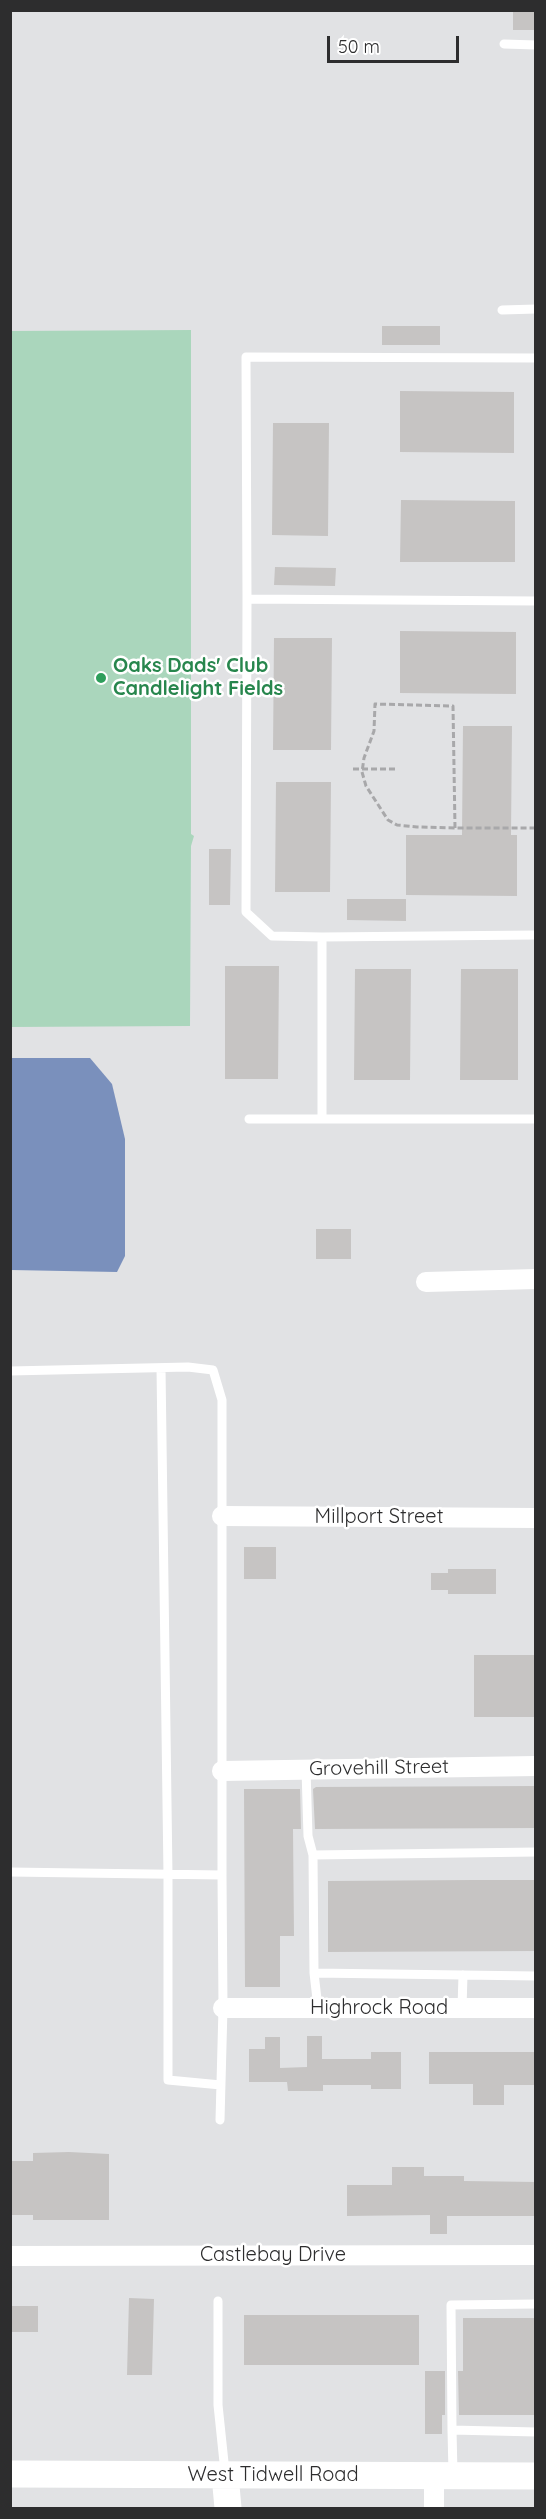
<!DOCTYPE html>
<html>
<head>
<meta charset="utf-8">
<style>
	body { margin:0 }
	#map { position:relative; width:546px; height:2519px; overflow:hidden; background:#e1e2e4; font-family:Quicksand,sans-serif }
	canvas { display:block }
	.frame { position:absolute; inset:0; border:12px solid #2d2d2e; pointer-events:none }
	.scale { position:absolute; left:327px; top:36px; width:132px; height:27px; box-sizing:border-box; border:3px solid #2d2d2e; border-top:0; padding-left:8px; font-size:18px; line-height:21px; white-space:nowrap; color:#2d2d2e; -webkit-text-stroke:4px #fff; paint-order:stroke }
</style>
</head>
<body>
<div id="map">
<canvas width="546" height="2519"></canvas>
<div class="frame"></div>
<div class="scale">50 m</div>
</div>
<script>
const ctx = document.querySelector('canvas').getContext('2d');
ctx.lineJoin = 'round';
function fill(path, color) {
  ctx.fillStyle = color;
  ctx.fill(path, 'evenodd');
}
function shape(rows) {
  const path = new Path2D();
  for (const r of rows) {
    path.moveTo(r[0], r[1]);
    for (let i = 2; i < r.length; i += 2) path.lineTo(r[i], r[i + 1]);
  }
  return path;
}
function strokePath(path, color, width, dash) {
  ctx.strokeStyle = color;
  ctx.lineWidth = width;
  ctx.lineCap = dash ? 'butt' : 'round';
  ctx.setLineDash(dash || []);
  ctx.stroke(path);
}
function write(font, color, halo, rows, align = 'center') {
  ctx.font = font + ' Quicksand,sans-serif';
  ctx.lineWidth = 5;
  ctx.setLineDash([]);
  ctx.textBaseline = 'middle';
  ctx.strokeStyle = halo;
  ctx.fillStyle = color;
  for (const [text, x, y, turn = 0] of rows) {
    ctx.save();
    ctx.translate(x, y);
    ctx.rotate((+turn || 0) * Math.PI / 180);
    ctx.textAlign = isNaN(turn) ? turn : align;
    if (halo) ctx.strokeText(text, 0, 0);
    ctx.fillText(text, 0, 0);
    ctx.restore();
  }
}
fill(shape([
	[191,330,191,834,194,836,191,846,190,1026,11,1027,11,331]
]), '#aad6bc');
fill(shape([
	[11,1058,90,1058,112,1084,125,1139,125,1256,117,1272,11,1270]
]), '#7a90bc');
fill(shape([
	[513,10,536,10,536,30,513,30],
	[382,326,440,326,440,345,382,345],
	[400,391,514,392,514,453,400,452],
	[273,423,329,423,328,536,272,535],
	[401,500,515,501,515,562,400,562],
	[275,567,336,568,335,586,274,585],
	[400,631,516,632,516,694,400,693],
	[274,638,332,638,331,750,273,750],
	[463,726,512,726,511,835,517,835,517,896,406,895,406,835,462,835],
	[276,782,331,782,330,892,275,892],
	[209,849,231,849,230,905,209,905],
	[347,899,406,899,406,921,347,920],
	[225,966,279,966,278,1079,225,1079],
	[355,969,411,969,410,1080,354,1080],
	[461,969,518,969,518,1080,460,1080],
	[316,1229,351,1229,351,1259,316,1259],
	[244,1547,276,1547,276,1579,244,1579],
	[448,1569,496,1569,496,1594,448,1594,448,1590,431,1590,431,1573,448,1573],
	[474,1655,536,1655,536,1717,474,1717],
	[536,1786,536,1828,315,1829,313,1789,316,1787],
	[244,1789,300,1789,301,1829,293,1829,294,1936,280,1936,280,1987,245,1987],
	[472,1880,536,1880,536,1951,328,1952,328,1881],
	[307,2036,322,2036,322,2059,371,2059,371,2052,401,2052,401,2089,371,2089,371,2085,323,2085,323,2091,288,2091,287,2082,249,2082,249,2049,265,2049,265,2037,280,2037,280,2068,307,2067],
	[429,2052,536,2052,536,2085,504,2085,504,2105,473,2105,473,2084,429,2084],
	[69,2152,109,2154,109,2220,33,2220,33,2215,10,2215,10,2161,33,2161,33,2153],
	[392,2167,424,2167,424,2176,464,2176,464,2181,536,2182,536,2216,447,2216,447,2234,430,2234,430,2215,347,2216,347,2185,392,2185],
	[129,2298,154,2299,152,2375,127,2375],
	[10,2306,38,2306,38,2332,10,2332],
	[244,2315,419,2315,419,2365,244,2365],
	[463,2318,536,2318,536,2415,459,2415,458,2371,463,2371],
	[425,2371,445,2371,445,2415,442,2415,442,2434,425,2434]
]), '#c6c4c3');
strokePath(shape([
	[353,769,395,769],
	[455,828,453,706,375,704,374,731,364,758,362,772,366,786,388,820,397,825,417,827,455,828,536,828]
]), '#a8a8aa', 3, [6, 3]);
strokePath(shape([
	[504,44,536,45],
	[502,310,536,309],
	[247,599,246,357,536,358],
	[322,937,272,936,246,912,247,599,536,601],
	[249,1119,536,1119],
	[322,1119,322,937,536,935],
	[161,1368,168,1875,168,2080,221,2085],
	[10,1371,188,1367,213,1370,222,1400,222,1875,10,1872],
	[306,1769,308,1836,313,1855],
	[536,1852,313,1855,314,1973,536,1976],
	[314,1973,318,2008],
	[462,2008,463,1975],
	[220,2120,223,2008,222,1875],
	[218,2301,218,2405,225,2472],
	[452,2430,451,2305,536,2304],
	[453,2473,452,2430,536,2432]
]), '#fff', 9);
strokePath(shape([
	[426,1282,536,1279],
	[222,1516,536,1518],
	[222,1771,536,1766],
	[223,2008,536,2008],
	[10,2256,536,2255],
	[434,2475,434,2508]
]), '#fff', 20);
strokePath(shape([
	[10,2474,536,2476],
	[225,2475,228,2508]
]), '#fff', 27);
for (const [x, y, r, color] of [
	[101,678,6,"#2e9e5b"]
]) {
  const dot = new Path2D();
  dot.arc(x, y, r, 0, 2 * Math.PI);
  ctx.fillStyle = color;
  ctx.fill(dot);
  strokePath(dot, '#fff', 2);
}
write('bold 20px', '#27864d', '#fff', [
	["Oaks Dads' Club",113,666],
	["Candlelight Fields",113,689]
], 'left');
write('20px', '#2d2d2e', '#fff', [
	["Millport Street",379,1517],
	["Grovehill Street",379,1768,-1],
	["Highrock Road",379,2008],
	["Castlebay Drive",273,2255],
	["West Tidwell Road",273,2475]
]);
</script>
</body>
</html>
